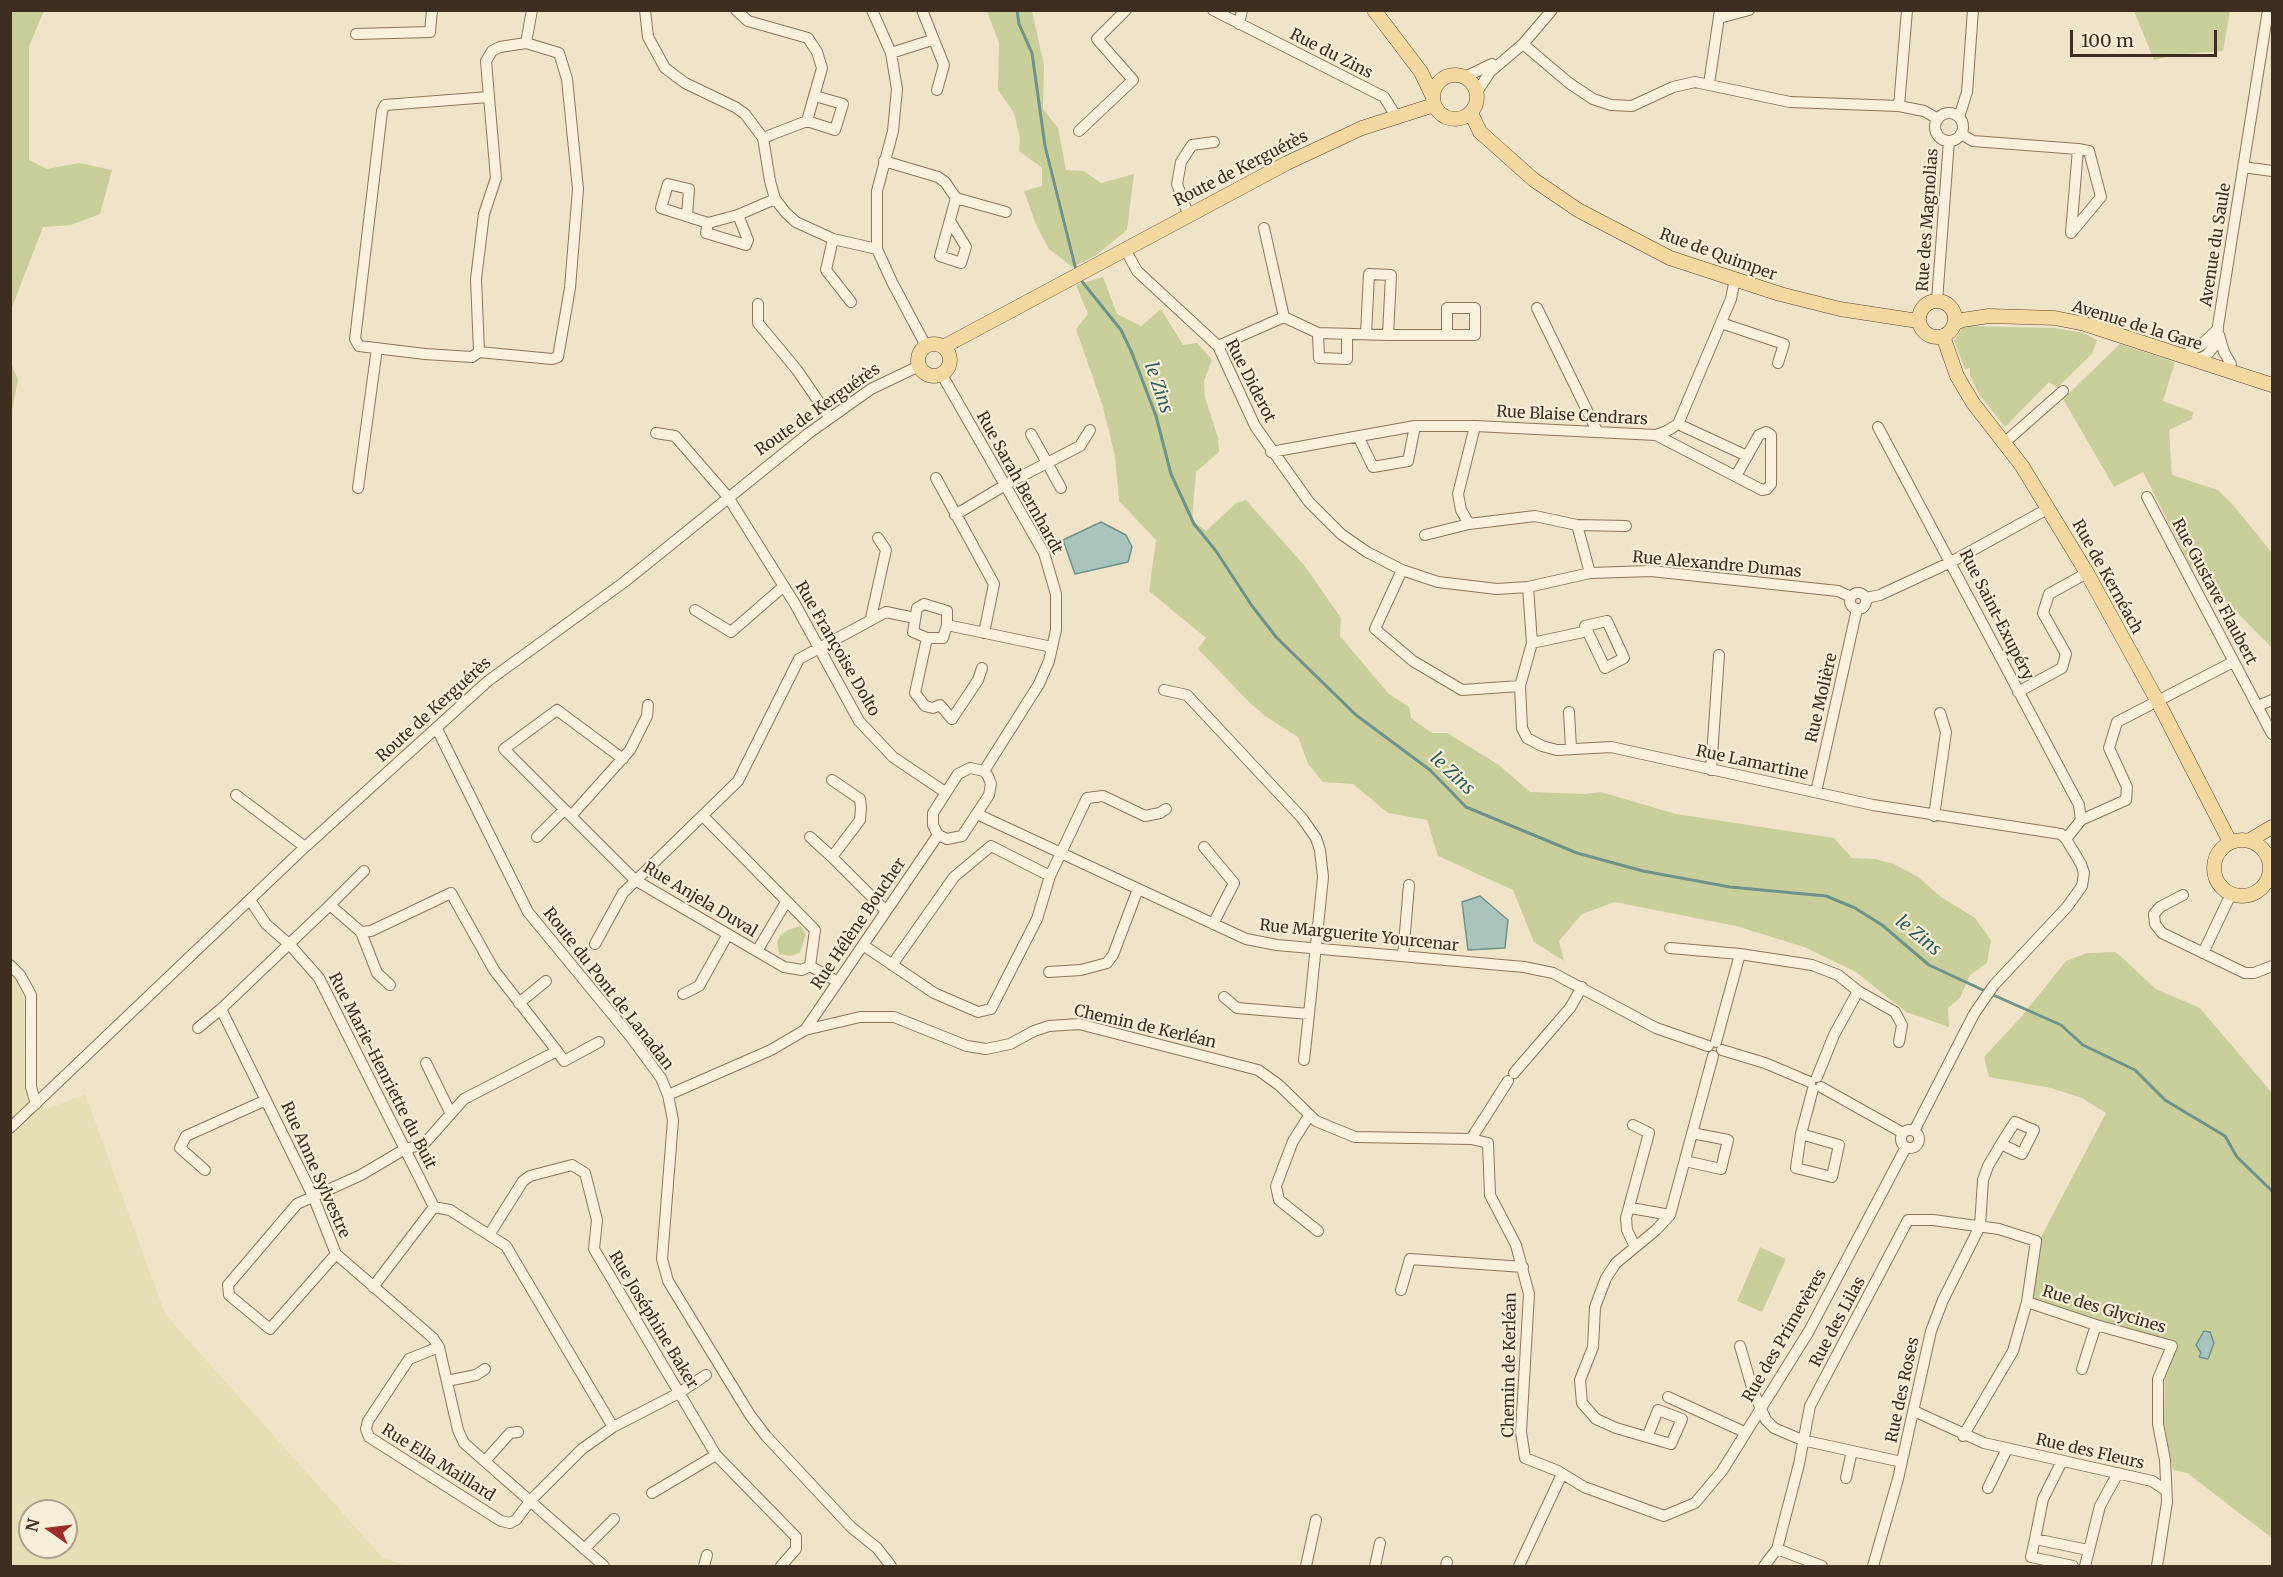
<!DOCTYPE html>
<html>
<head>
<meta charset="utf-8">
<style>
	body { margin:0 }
	#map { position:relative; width:2283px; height:1577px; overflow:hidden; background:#f0e4c8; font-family:Merriweather,serif }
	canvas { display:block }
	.frame { position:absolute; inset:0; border:12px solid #3d2e20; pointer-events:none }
	.north { position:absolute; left:18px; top:1499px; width:60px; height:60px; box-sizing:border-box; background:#f7eed8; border:2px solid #ada18e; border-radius:50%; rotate:284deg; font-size:16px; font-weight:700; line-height:24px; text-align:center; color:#3d2e20 }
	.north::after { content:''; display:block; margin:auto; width:21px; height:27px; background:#9e2a2b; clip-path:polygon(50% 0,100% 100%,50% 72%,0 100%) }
	.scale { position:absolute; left:2070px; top:30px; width:147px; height:27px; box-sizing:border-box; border:3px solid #3d2e20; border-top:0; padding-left:8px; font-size:18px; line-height:21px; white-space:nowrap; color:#3d2e20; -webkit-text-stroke:4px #f7eed8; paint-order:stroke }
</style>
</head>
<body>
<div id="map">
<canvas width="2283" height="1577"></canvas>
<div class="frame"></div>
<div class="north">N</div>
<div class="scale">100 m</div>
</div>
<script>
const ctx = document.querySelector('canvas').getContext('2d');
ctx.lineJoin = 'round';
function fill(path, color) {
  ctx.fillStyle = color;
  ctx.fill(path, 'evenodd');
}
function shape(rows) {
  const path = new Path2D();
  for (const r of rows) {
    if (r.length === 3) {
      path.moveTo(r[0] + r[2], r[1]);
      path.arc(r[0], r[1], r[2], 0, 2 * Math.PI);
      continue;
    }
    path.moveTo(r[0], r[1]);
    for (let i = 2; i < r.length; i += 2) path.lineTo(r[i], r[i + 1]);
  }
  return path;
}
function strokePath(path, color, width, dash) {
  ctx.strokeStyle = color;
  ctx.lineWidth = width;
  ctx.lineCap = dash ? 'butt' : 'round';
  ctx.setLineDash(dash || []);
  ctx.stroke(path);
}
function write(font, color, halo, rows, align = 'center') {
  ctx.font = font + ' Merriweather,serif';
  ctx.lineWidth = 4.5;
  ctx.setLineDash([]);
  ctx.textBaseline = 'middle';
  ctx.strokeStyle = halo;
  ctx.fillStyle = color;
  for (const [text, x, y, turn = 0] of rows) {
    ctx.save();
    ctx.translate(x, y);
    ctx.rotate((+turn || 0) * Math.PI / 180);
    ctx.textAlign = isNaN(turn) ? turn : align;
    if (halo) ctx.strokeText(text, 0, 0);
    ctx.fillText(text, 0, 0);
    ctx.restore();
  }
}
fill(shape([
	[10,974,15,975,24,1001,25,1093,47,1109,85,1094,165,1314,382,1557,407,1566,11,1566],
	[30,1511,66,1511,66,1547,30,1547]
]), '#e6deb5');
fill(shape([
	[11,10,44,11,29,46,29,160,47,169,79,163,112,170,100,214,71,225,43,227,11,310],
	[987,11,1032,11,1044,65,1043,109,1058,128,1066,170,1084,171,1101,183,1134,174,1127,230,1095,256,1072,267,1049,249,1037,227,1024,191,1042,186,1042,168,1019,151,1020,138,1014,113,998,90,999,43],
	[2134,11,2230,11,2223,51,2181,54,2154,60],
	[1103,277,1117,314,1141,326,1161,309,1183,345,1197,343,1212,360,1204,381,1205,397,1218,438,1219,452,1196,472,1192,520,1206,531,1236,503,1246,500,1304,565,1318,585,1341,618,1340,636,1388,693,1409,707,1411,718,1432,733,1447,733,1499,765,1530,792,1586,794,1601,792,1676,814,1834,838,1852,858,1875,859,1894,864,1918,877,1941,897,1975,918,1991,940,1987,963,1970,975,1960,998,1948,1008,1949,1027,1906,1012,1856,972,1804,947,1736,926,1615,902,1582,914,1559,941,1564,961,1534,942,1513,890,1438,856,1427,820,1388,813,1353,784,1323,782,1308,764,1298,737,1265,716,1249,702,1198,649,1206,638,1149,591,1156,540,1119,501,1115,456,1103,407,1076,329,1088,314,1076,285],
	[1964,326,2055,328,2084,333,2097,340,2092,354,2057,388,2049,382,2005,427,1979,394,1970,376,1970,368,1965,369,1954,341],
	[2120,344,2175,362,2163,401,2193,412,2192,419,2169,430,2172,475,2218,490,2234,506,2272,553,2272,648,2190,565,2143,472,2114,487,2063,399],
	[11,363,18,380,11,415],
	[800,926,806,934,800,953,790,956,779,954,777,942,780,936,788,930],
	[2116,952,2156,989,2200,1008,2272,1093,2272,1538,2187,1473,2173,1470,2164,1424,2165,1374,2178,1343,2031,1300,2041,1237,2106,1113,2082,1098,2051,1088,1989,1077,1984,1057,2022,1016,2066,961,2087,953],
	[1760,1247,1786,1259,1762,1312,1737,1301]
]), '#c9cf9b');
const water = shape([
	[1101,522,1126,535,1132,547,1128,562,1075,574,1063,540,1101,522],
	[1480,896,1508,920,1505,948,1468,950,1462,902,1480,896],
	[2204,1331,2210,1332,2214,1343,2208,1359,2199,1357,2201,1353,2196,1345,2204,1331]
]);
fill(water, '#a9c4bc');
strokePath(water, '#6f938a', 1.5);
strokePath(shape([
	[1017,10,1019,24,1032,53,1045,146,1076,270],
	[1080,279,1121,330,1132,353,1156,416,1171,474,1194,524,1216,551,1252,606,1277,638,1356,715,1430,770,1466,807,1577,853,1643,871,1730,887,1826,896,1855,908,1882,925,1929,965,1985,991],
	[1991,994,2061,1025,2083,1045,2135,1070,2165,1100,2225,1136,2237,1157,2272,1191]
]), '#6f938a', 3);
const minor = shape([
	[645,10,648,37,665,68,685,83,735,107,745,114,763,138,770,181,775,199,786,213,796,222,833,239,877,249],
	[736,10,748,21,808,38,817,52,822,68,807,121],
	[872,10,891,53,897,89,893,131,877,191,877,249,892,282,926,346],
	[922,10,944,65,937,90],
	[1213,10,1384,97,1396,116],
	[1719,18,1749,10],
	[1239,24,1242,10],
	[356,34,430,32,432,10],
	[526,43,532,10],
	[1523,44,1569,83,1593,99,1611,105,1632,106,1673,87,1695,82,1790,102,1899,106,1924,111,1938,119],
	[891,53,932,40],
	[1465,77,1492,64],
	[1709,84,1720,10],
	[1477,92,1490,72,1523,44,1552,10],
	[1899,106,1907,10],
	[1949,127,14],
	[1959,117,1967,92,1973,10],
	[1079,131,1133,80,1097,39,1126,10],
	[1961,134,1973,141,2078,149,2089,151,2101,197,2071,233,2078,149],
	[763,138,807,121,835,130,843,104,815,96],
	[884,161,938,177,945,182,956,198,1006,212],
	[2243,167,2272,171],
	[1188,214,1177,184,1181,162,1192,145,1214,142],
	[687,216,689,189,668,184,661,208,708,223,738,215,775,199],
	[950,221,966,247,961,263,940,256,956,198],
	[708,223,706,233,746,245,748,240,738,215],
	[1264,228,1284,317],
	[833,239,826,270,851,302],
	[1125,249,1137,271,1218,346,1255,426,1309,502,1341,534,1367,552,1402,570,1438,582,1497,589,1528,587,1590,573,1651,571,1838,591,1851,597],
	[1937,301,1949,141],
	[758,304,758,323,797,370,830,418],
	[1537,308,1597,431],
	[1284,317,1318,333,1388,335,1475,335,1475,308,1447,308,1447,335],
	[1721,323,1784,344,1778,363],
	[1318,333,1319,358,1347,359,1347,334],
	[1366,334,1369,274,1391,275,1388,335],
	[2219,335,2224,352,2231,364],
	[1218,346,1284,317],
	[2190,351,2201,345,2218,329],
	[479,352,476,279,484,214,496,178,489,97,486,61,492,51,500,47,526,43,559,53,567,79,578,189,570,288,558,357,552,359,479,352,472,357,425,354,359,346,355,339,382,111,385,105,489,97],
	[2194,360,2206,356,2215,345,2268,10],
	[942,375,1044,553,1056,594,1056,630,1049,661,1039,684,984,771],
	[1678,424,1747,456],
	[1878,427,2079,805,2081,820],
	[656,433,675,436,728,497,795,604,859,721,893,757,945,792],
	[1031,434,1061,488],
	[1656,435,1762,490,1767,489,1771,484,1771,435,1766,432,1759,435,1736,476],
	[1358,436,1373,467,1408,461,1415,426],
	[2004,443,2063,391],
	[1271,452,1415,426,1475,426,1656,435,1667,431,1678,424,1731,299,1735,279],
	[936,478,994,584,984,633],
	[358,488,377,348],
	[2147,497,2272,734],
	[955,515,1012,481,1080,446,1090,430],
	[1469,524,1461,510,1458,494,1475,426],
	[1577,525,1590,573],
	[1425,535,1469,524,1535,516,1577,525,1626,526],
	[1402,570,1375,629,1413,661,1462,690,1520,686],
	[1528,587,1532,643,1520,686,1522,728,1527,738,1542,746,1557,750,1611,747,1873,805,2061,834,2066,839,2081,864,2084,873,2082,886,2067,907,1994,985,1974,1014,1914,1131],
	[1858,601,8],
	[1866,598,1880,595,1951,562,2049,508],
	[924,604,947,611,947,625,943,638,927,638,913,632,917,608,924,604],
	[695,610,731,632,784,586],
	[871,618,886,550,878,538],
	[1607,621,1624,658,1605,668,1585,626,1607,621],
	[947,625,1052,647],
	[927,638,915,693,925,706,933,708,940,705,952,719,978,680,982,668],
	[1532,643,1588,631],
	[1164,690,1187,695,1302,818,1316,838,1320,850,1323,877,1309,1014,1237,1008,1224,997],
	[2018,692,2062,668,2066,654,2043,613,2049,594,2087,573],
	[2258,706,2272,700],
	[1569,712,1571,748],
	[437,729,528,912,630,1036,661,1078,668,1095,673,1120,662,1259,668,1281,750,1415,766,1436,851,1527,877,1548,891,1566],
	[623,759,557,710,504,749,635,880,784,967,802,970,810,966],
	[970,768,984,771,988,776,991,784,989,795,962,836,947,839,938,835,933,825,933,813,958,774,970,768],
	[1711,770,1719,655],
	[832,780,860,799,861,808,860,820,832,857,886,911],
	[1816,792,1857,609],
	[236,795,305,847],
	[977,814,1246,939,1277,945,1524,967,1553,973,1656,1028,1708,1046],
	[571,816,630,750,647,716,648,705],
	[703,816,815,930,810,966],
	[1934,816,1946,732,1940,713],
	[537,837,564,810],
	[810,837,832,857],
	[2066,839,2081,820,2126,800,2127,787,2109,748,2117,722,2233,662],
	[1204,847,1234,883,1213,924],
	[2183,895,2160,907,2154,914,2155,924,2162,933,2245,973,2254,973,2272,966],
	[250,900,266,924,290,945,319,978,434,1207,373,1287],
	[330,905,364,871],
	[361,932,377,973,390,985],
	[595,944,623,893,738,781,799,659,886,612,915,618],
	[863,945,934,993,978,1012,991,1009,1037,919,1050,876,1087,798,1103,796,1145,816,1160,813,1166,809],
	[1670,948,1740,954,1812,965,1838,975,1858,991,1895,1012,1902,1025,1899,1042],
	[757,951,786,902],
	[2203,953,2231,894],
	[1403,956,1409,885],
	[10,965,20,975,31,995,31,1087,36,1104],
	[892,965,954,877,991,846,1050,876],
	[810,966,838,982],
	[1049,972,1081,970,1107,963,1113,955,1138,889],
	[683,994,699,986,728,934],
	[519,1003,546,981],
	[221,1009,313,1196,336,1254,433,1338,439,1347,458,1430,464,1443,604,1566],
	[198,1028,221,1009,330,905,361,932,371,931,451,893,494,970,557,1051,464,1099,424,1144,405,1149,361,1175,297,1204,228,1285,229,1295,270,1329,336,1254],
	[805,1030,938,835],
	[1716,1042,1740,954],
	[1722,1050,1765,1063,1810,1082],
	[557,1051,564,1061,599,1042],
	[1304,1060,1309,1014],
	[426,1063,450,1112],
	[1514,1073,1570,1008,1582,987],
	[1817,1077,1834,1035,1858,991],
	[1821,1087,1903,1133],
	[668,1095,771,1050,805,1030,860,1017,894,1017,967,1046,986,1049,1010,1044,1034,1031,1049,1026,1079,1024,1258,1070,1279,1085,1316,1121,1355,1137,1471,1139,1488,1143,1490,1195,1516,1245,1529,1294,1521,1432,1525,1458,1558,1471,1584,1487,1664,1516,1695,1503,1722,1471,1809,1331,1906,1147],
	[1309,1116,1293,1141,1276,1186,1279,1200,1318,1231],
	[1633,1125,1649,1133,1626,1218,1627,1230,1635,1247],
	[10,1128,305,847,488,681,623,583,809,433,871,389,919,366],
	[1910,1139,9],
	[1801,1134,1839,1145,1832,1177,1796,1168,1801,1134,1813,1089],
	[1471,1139,1508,1081],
	[1685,1161,1721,1169,1728,1140,1692,1133],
	[205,1170,180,1148,186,1136,266,1100],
	[434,1207,450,1210,506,1246,613,1427],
	[1631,1208,1670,1215],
	[489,1235,523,1181,530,1176,572,1165,585,1173,597,1220,594,1249,716,1455,796,1537,796,1549,781,1566],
	[1401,1290,1410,1259,1523,1267],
	[2027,1302,2096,1325,2172,1346,2158,1379,2158,1424,2165,1460,2167,1502,2157,1566],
	[1740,1346,1753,1391,1766,1420,1774,1428,1802,1440,1902,1462],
	[439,1347,409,1359,368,1421,366,1429,369,1437,501,1521,510,1523,516,1520,531,1500,582,1449,613,1427,679,1393,706,1375],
	[2082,1369,2096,1325],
	[447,1381,476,1375,485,1369],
	[1668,1397,1740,1430],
	[1914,1411,1984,1443,2152,1481,2164,1489],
	[1648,1435,1658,1410,1682,1419,1671,1444,1616,1428,1596,1419,1582,1403,1580,1380,1593,1347,1595,1307,1606,1278,1616,1263,1656,1230,1670,1215,1713,1056],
	[485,1461,510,1433,518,1432],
	[1846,1478,1852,1451],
	[1988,1488,2007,1449],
	[652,1493,716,1455],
	[2035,1539,2043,1499,2062,1461],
	[584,1549,614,1519],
	[1777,1549,1822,1566],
	[704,1566,707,1555],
	[1306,1566,1316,1520],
	[1375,1566,1380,1543],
	[1446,1566,1447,1562],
	[1519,1566,1562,1474],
	[1764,1566,1777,1549,1799,1464,1810,1406,1908,1220,1933,1220,1999,1229,2036,1241,2027,1302,2013,1351,1963,1436],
	[1873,1566,1898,1479,1931,1331,1943,1300,1980,1226,1983,1180,1988,1166,2001,1144,2015,1122,2034,1130,2022,1154,2001,1144],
	[2073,1566,2031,1557,2035,1539,2088,1550],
	[2085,1566,2100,1506,2118,1473]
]);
const major = shape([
	[1374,10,1421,72,1432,95],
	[1455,97,22],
	[1471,113,1480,132,1534,180,1578,210,1670,258,1780,294,1840,309,1918,321],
	[1937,319,18],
	[1954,324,1962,320,1989,316,2055,318,2085,324,2272,385],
	[1943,336,1957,376,1973,403,2022,466,2087,573,2158,702,2230,842],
	[934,360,16],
	[943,347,1287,163,1362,128,1434,105],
	[2242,868,28],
	[2250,840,2272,827]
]);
strokePath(minor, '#8d765c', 12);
strokePath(major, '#5b4430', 15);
strokePath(minor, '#faf1dc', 10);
strokePath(major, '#f3d9a0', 14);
write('16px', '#3d2e20', '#f7eed8', [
	["Rue du Zins",1331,54,27],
	["Route de Kerguérès",1241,169,-27],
	["Rue des Magnolias",1928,220,-86],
	["Avenue du Saule",2216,245,-81],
	["Rue de Quimper",1718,255,20],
	["Avenue de la Gare",2137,326,17],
	["Rue Diderot",1250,381,63],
	["Route de Kerguérès",818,410,-35],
	["Rue Blaise Cendrars",1572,416,3],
	["Rue Sarah Bernhardt",1019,483,61],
	["Rue Alexandre Dumas",1717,565,5],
	["Rue de Kernéach",2107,577,61],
	["Rue Gustave Flaubert",2214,592,62],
	["Rue Saint-Exupéry",1996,615,63],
	["Rue Françoise Dolto",837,649,60],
	["Rue Molière",1822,698,-77],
	["Route de Kerguérès",434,710,-42],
	["Rue Lamartine",1752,763,12],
	["Rue Anjela Duval",700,900,31],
	["Rue Hélène Boucher",859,924,-56],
	["Rue Marguerite Yourcenar",1359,936,6],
	["Route du Pont de Lanadan",608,989,52],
	["Chemin de Kerléan",1145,1027,13],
	["Rue Marie-Henriette du Buit",382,1071,63],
	["Rue Anne Sylvestre",315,1170,66],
	["Rue des Glycines",2104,1310,17],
	["Rue Joséphine Baker",653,1320,59],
	["Rue des Lilas",1838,1322,-62],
	["Rue des Primevères",1785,1336,-60],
	["Chemin de Kerléan",1510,1365,-89],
	["Rue des Roses",1903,1390,-78],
	["Rue des Fleurs",2090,1452,13],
	["Rue Ella Maillard",438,1463,32]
]);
write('italic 18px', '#2f5d5a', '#f7eed8', [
	["le Zins",1158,388,71],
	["le Zins",1452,774,43],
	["le Zins",1918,936,39]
]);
</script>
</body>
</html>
